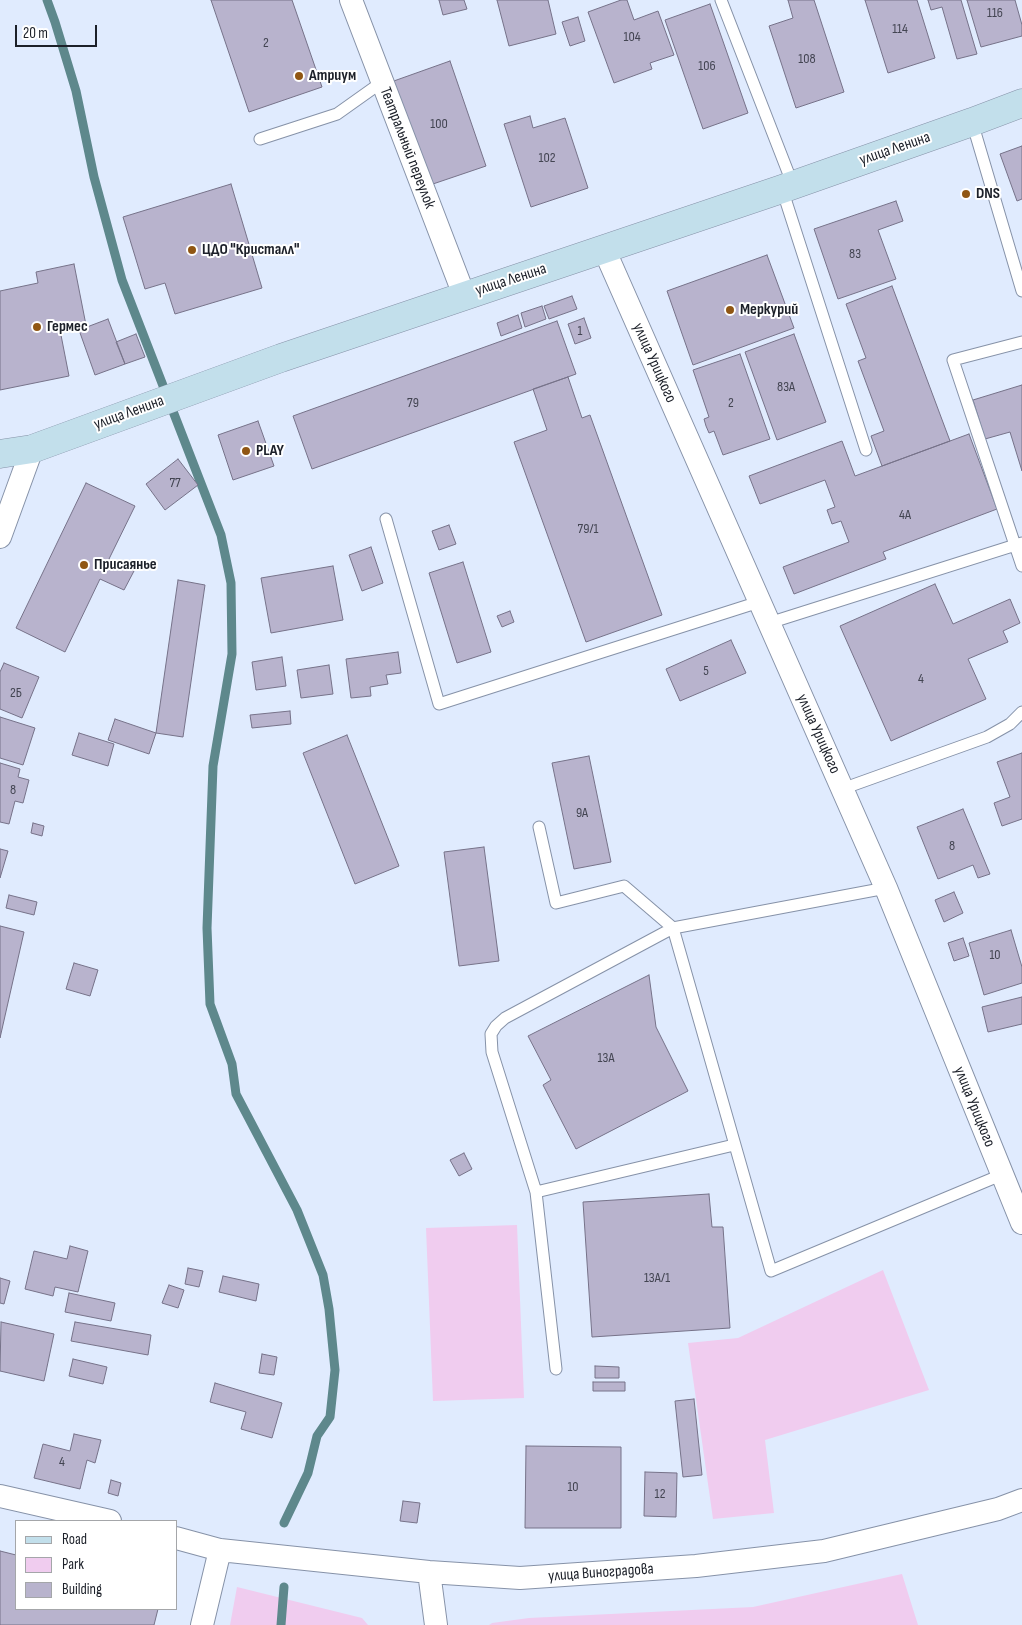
<!DOCTYPE html>
<html>
<head>
<meta charset="utf-8">
<style>
	body { margin:0 }
	#map { position:relative; width:1022px; height:1625px; overflow:hidden; background:#e0ebfe; font-family:"Sofia Sans Condensed",sans-serif }
	canvas { display:block }
	.legend { position:absolute; left:15px; top:1520px; width:162px; height:90px; box-sizing:border-box; background:#fff; border:1px solid #a4a6a9; margin:0; padding:6px 9px; list-style:none; font-size:15px; color:#1c2029 }
	.legend li { display:flex; align-items:center; gap:10px; height:25px }
	.legend b { width:25px; border:1px solid #a4a6a9 }
	.scale { position:absolute; left:15px; top:25px; width:82px; height:22px; box-sizing:border-box; border:2px solid #1c2029; border-top:0; padding-left:6px; font-size:15px; line-height:18px; white-space:nowrap; color:#1c2029; -webkit-text-stroke:4px #fff; paint-order:stroke }
</style>
</head>
<body>
<div id="map">
<canvas width="1022" height="1625"></canvas>
<ul class="legend">
<li><b style="height:6px;background:#c2dfeb"></b>Road</li>
<li><b style="height:14px;background:#f0ccef"></b>Park</li>
<li><b style="height:14px;background:#b8b3cd"></b>Building</li>
</ul>
<div class="scale">20 m</div>
</div>
<script>
const ctx = document.querySelector('canvas').getContext('2d');
ctx.lineJoin = 'round';
function fill(path, color) {
  ctx.fillStyle = color;
  ctx.fill(path, 'evenodd');
}
function shape(rows) {
  const path = new Path2D();
  for (const r of rows) {
    path.moveTo(r[0], r[1]);
    for (let i = 2; i < r.length; i += 2) path.lineTo(r[i], r[i + 1]);
  }
  return path;
}
function strokePath(path, color, width, dash) {
  ctx.strokeStyle = color;
  ctx.lineWidth = width;
  ctx.lineCap = dash ? 'butt' : 'round';
  ctx.setLineDash(dash || []);
  ctx.stroke(path);
}
function write(font, color, halo, rows, align = 'center') {
  ctx.font = font + ' "Sofia Sans Condensed",sans-serif';
  ctx.lineWidth = 4;
  ctx.setLineDash([]);
  ctx.textBaseline = 'middle';
  ctx.strokeStyle = halo;
  ctx.fillStyle = color;
  for (const [text, x, y, turn = 0] of rows) {
    ctx.save();
    ctx.translate(x, y);
    ctx.rotate((+turn || 0) * Math.PI / 180);
    ctx.textAlign = isNaN(turn) ? turn : align;
    if (halo) ctx.strokeText(text, 0, 0);
    ctx.fillText(text, 0, 0);
    ctx.restore();
  }
}
fill(shape([
	[517,1225,524,1398,433,1401,426,1228],
	[883,1270,929,1390,765,1440,774,1513,713,1519,688,1343,738,1338],
	[902,1574,918,1625,489,1625,492,1623,529,1618,753,1607],
	[237,1587,362,1618,368,1625,230,1625]
]), '#f0ccef');
strokePath(shape([
	[47,0,55,22,76,91,94,177,122,280,221,535,231,583,232,654,213,766,207,928,210,1004,232,1064,236,1094,297,1210,323,1275,329,1309,335,1370,330,1417,317,1436,308,1473,284,1523],
	[281,1625,284,1587]
]), '#5e888c', 9);
const building = shape([
	[211,0,292,0,322,87,249,112,211,0],
	[439,0,464,0,467,9,443,15,439,0],
	[497,0,548,0,556,34,509,46,497,0],
	[621,0,627,0,634,20,658,11,674,55,650,63,652,69,614,83,588,12,621,0],
	[788,0,814,0,844,92,796,108,769,26,793,18,788,0],
	[865,0,917,0,935,58,888,73,865,0],
	[928,0,961,0,977,54,957,59,942,7,931,10,928,0],
	[967,0,1015,0,1022,25,1022,36,981,47,967,0],
	[710,4,748,113,703,129,665,20,710,4],
	[578,17,585,41,570,46,562,22,578,17],
	[450,61,486,166,427,186,391,82,450,61],
	[530,116,533,128,565,118,588,188,531,207,504,124,530,116],
	[1022,146,1022,199,1017,201,1000,154,1022,146],
	[231,184,262,288,175,314,165,283,145,289,123,217,231,184],
	[896,201,903,221,878,230,896,279,838,299,814,229,896,201],
	[767,255,794,328,693,365,667,291,767,255],
	[74,264,86,325,60,330,69,376,0,390,0,291,38,283,36,272,74,264],
	[892,286,950,441,882,466,871,436,884,431,858,361,866,358,846,304,892,286],
	[572,296,577,309,549,319,544,306,572,296],
	[542,306,546,319,525,327,521,313,542,306],
	[518,315,522,328,501,336,497,323,518,315],
	[584,318,591,338,575,344,568,324,584,318],
	[108,319,125,364,95,375,79,330,108,319],
	[557,321,576,374,312,469,293,416,557,321],
	[136,334,145,357,125,364,116,342,136,334],
	[794,334,826,422,777,440,745,352,794,334],
	[740,354,770,439,723,455,714,431,709,433,706,426,704,419,709,417,693,370,740,354],
	[568,377,582,418,590,415,662,615,586,642,514,442,547,430,533,389,568,377],
	[1022,385,1022,471,1010,432,985,439,973,400,1022,385],
	[258,421,274,466,233,480,218,435,258,421],
	[969,434,997,509,883,552,886,559,794,594,783,567,849,542,841,521,832,524,827,510,835,507,825,480,760,504,749,476,842,441,855,476,969,434],
	[178,459,198,485,165,510,146,484,178,459],
	[86,483,135,506,109,559,134,571,124,590,100,579,65,652,16,628,86,483],
	[449,525,456,544,439,550,432,531,449,525],
	[371,547,383,583,362,591,349,555,371,547],
	[463,562,491,652,457,663,429,573,463,562],
	[333,566,343,620,271,633,261,578,333,566],
	[178,580,205,585,183,737,156,733,178,580],
	[935,584,953,624,1010,599,1020,623,1003,631,1008,642,968,659,986,699,891,741,840,626,935,584],
	[510,611,514,622,502,627,497,616,510,611],
	[731,640,746,673,680,701,666,669,731,640],
	[398,652,401,673,386,675,388,684,370,687,371,696,351,698,346,659,398,652],
	[282,657,286,686,256,690,252,662,282,657],
	[4,663,39,677,22,718,0,709,0,672,4,663],
	[329,665,333,694,301,698,297,670,329,665],
	[290,711,291,724,252,728,250,715,290,711],
	[0,717,35,728,23,765,0,758,0,717],
	[115,719,156,733,149,754,108,740,115,719],
	[79,733,114,744,108,766,72,755,79,733],
	[347,735,399,866,355,884,303,753,347,735],
	[1022,753,1022,819,1002,826,994,803,1010,797,997,762,1022,753],
	[589,756,611,862,574,869,552,763,589,756],
	[0,763,20,769,18,777,29,780,23,803,15,801,9,824,0,822,0,763],
	[963,809,990,874,978,878,973,865,938,879,917,827,963,809],
	[33,823,44,826,42,836,31,833,33,823],
	[484,847,499,961,459,966,444,852,484,847],
	[0,849,8,851,0,878,0,849],
	[954,892,963,913,944,922,935,900,954,892],
	[9,895,37,902,34,915,6,908,9,895],
	[0,926,24,932,0,1038,0,926],
	[1011,930,1022,967,1022,983,984,995,969,943,1011,930],
	[963,938,969,956,954,961,948,943,963,938],
	[74,963,98,970,90,996,66,989,74,963],
	[649,975,656,1027,688,1091,576,1149,543,1085,551,1080,528,1036,649,975],
	[1022,997,1022,1024,988,1032,982,1007,1022,997],
	[464,1153,472,1169,459,1176,450,1160,464,1153],
	[709,1194,712,1227,723,1227,730,1328,592,1337,583,1202,709,1194],
	[70,1246,88,1251,78,1292,55,1287,53,1296,25,1289,34,1251,67,1259,70,1246],
	[188,1268,203,1271,199,1287,185,1284,188,1268],
	[223,1276,259,1284,256,1301,219,1292,223,1276],
	[0,1278,10,1281,4,1304,0,1303,0,1278],
	[169,1285,184,1290,178,1308,162,1303,169,1285],
	[69,1293,115,1303,111,1321,65,1312,69,1293],
	[1,1322,54,1334,44,1381,0,1371,1,1322],
	[75,1322,151,1335,148,1355,71,1341,75,1322],
	[262,1354,277,1357,274,1375,259,1373,262,1354],
	[73,1359,107,1367,103,1384,69,1376,73,1359],
	[595,1366,619,1367,619,1378,595,1378,595,1366],
	[593,1382,625,1382,625,1391,593,1391,593,1382],
	[215,1383,282,1403,272,1438,241,1429,246,1412,210,1402,215,1383],
	[694,1399,702,1475,683,1477,675,1401,694,1399],
	[74,1434,101,1440,95,1463,87,1460,80,1489,34,1478,43,1444,70,1451,74,1434],
	[526,1446,621,1447,621,1528,525,1528,526,1446],
	[645,1472,677,1473,676,1517,644,1516,645,1472],
	[111,1480,121,1483,118,1496,108,1493,111,1480],
	[403,1501,420,1503,417,1523,400,1521,403,1501],
	[0,1551,16,1555,16,1609,158,1609,154,1625,0,1625,0,1551]
]);
fill(building, '#b8b3cd');
strokePath(building, '#767289', 1);
const service = shape([
	[721,0,793,185],
	[972,122,1022,291],
	[260,139,337,114,382,82],
	[782,189,866,450],
	[1022,342,953,360,1022,566],
	[386,519,439,704,759,602],
	[769,623,1022,543],
	[842,789,987,737,1010,724,1022,712],
	[539,827,556,903,624,886,673,928,505,1018,496,1026,491,1034,492,1052,536,1192,556,1369],
	[886,888,673,928,771,1271,1001,1175],
	[536,1192,734,1145]
]);
const minor = shape([
	[351,0,464,295],
	[604,249,886,888,1022,1223],
	[0,537,32,449],
	[0,1496,110,1521],
	[176,1538,220,1550,429,1572,520,1578,696,1566,824,1551,998,1509,1022,1500],
	[429,1572,436,1625],
	[202,1625,220,1550]
]);
const secondary = shape([
	[0,454,32,449,281,358,782,189,972,122,1022,103]
]);
strokePath(service, '#8692a8', 13);
strokePath(minor, '#8692a8', 24);
strokePath(secondary, '#8692a8', 29);
strokePath(service, '#fff', 11);
strokePath(minor, '#fff', 22);
strokePath(secondary, '#c2dfeb', 28);
for (const [x, y, r, color] of [
	[299,76,5,"#905613"],
	[966,194,5,"#905613"],
	[192,250,5,"#905613"],
	[730,310,5,"#905613"],
	[37,327,5,"#905613"],
	[246,451,5,"#905613"],
	[84,565,5,"#905613"]
]) {
  const dot = new Path2D();
  dot.arc(x, y, r, 0, 2 * Math.PI);
  ctx.fillStyle = color;
  ctx.fill(dot);
  strokePath(dot, '#fff', 2);
}
write('14px', '#434552', null, [
	["116",995,13],
	["114",900,29],
	["104",632,37],
	["2",266,43],
	["108",807,59],
	["106",707,66],
	["100",439,124],
	["102",547,158],
	["83",855,254],
	["1",580,331],
	["83А",786,387],
	["79",413,403],
	["2",731,403],
	["77",175,483],
	["4А",905,515],
	["79/1",588,529],
	["5",706,671],
	["4",921,679],
	["2Б",16,693],
	["8",13,790],
	["9А",582,813],
	["8",952,846],
	["10",995,955],
	["13А",606,1058],
	["13А/1",657,1278],
	["4",62,1462],
	["10",573,1487],
	["12",660,1494]
]);
write('bold 16px', '#1c2029', '#fff', [
	["Атриум",309,76],
	["DNS",976,194],
	["ЦДО \"Кристалл\"",202,250],
	["Меркурий",740,310],
	["Гермес",47,327],
	["PLAY",256,451],
	["Присаянье",94,565]
], 'left');
write('16px', '#1c2029', '#fff', [
	["Театральный переулок",407,148,69],
	["улица Ленина",895,149,-19],
	["улица Ленина",511,280,-18],
	["улица Урицкого",654,363,66],
	["улица Ленина",129,413,-20],
	["улица Урицкого",818,734,66],
	["улица Урицкого",974,1107,68],
	["улица Виноградова",601,1573,-4]
]);
</script>
</body>
</html>
